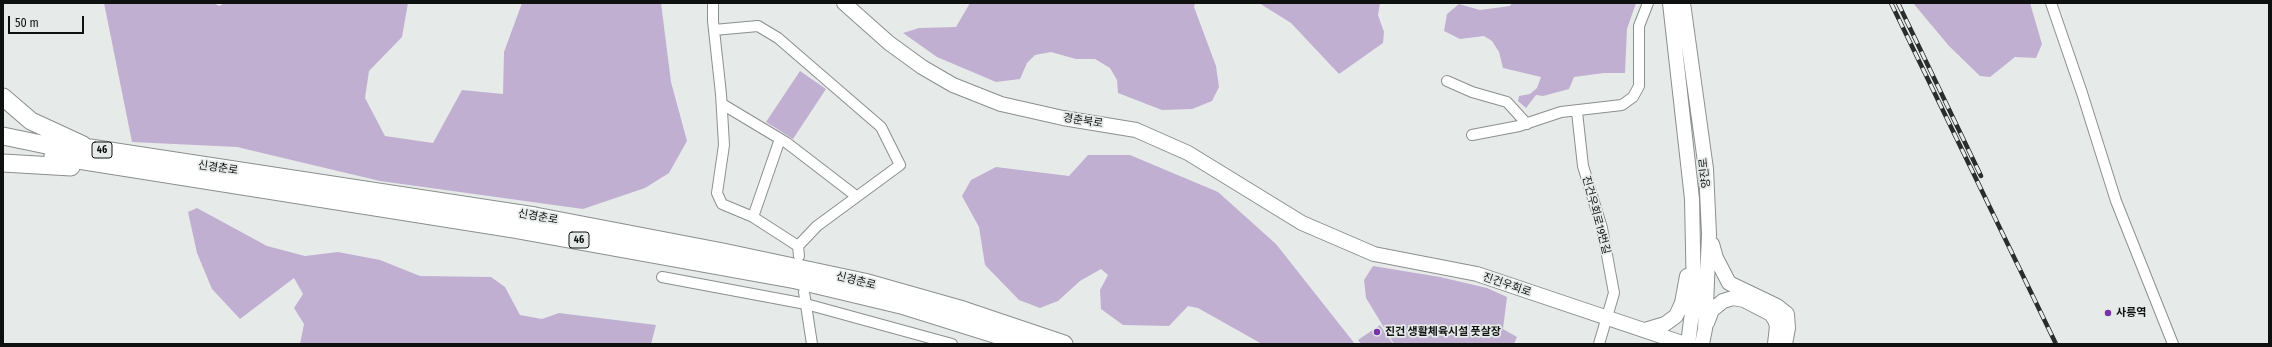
<!DOCTYPE html>
<html>
<head>
<meta charset="utf-8">
<style>
	body { margin:0 }
	#map { position:relative; width:2272px; height:347px; overflow:hidden; background:#e6ebea; font-family:"Fira Sans Condensed",sans-serif }
	canvas { display:block }
	.frame { position:absolute; inset:0; border:4px solid #0f1110; pointer-events:none }
	.scale { position:absolute; left:8px; top:16px; width:76px; height:18px; box-sizing:border-box; border:2px solid #0f1110; border-top:0; padding-left:5px; font-size:12px; line-height:14px; white-space:nowrap; color:#0f1110; -webkit-text-stroke:3px #e6ebea; paint-order:stroke }
</style>
</head>
<body>
<div id="map">
<canvas width="2272" height="347"></canvas>
<div class="frame"></div>
<div class="scale">50 m</div>
</div>
<script>
const ctx = document.querySelector('canvas').getContext('2d');
ctx.lineJoin = 'round';
function fill(path, color) {
  ctx.fillStyle = color;
  ctx.fill(path, 'evenodd');
}
function shape(rows) {
  const path = new Path2D();
  for (const r of rows) {
    path.moveTo(r[0], r[1]);
    for (let i = 2; i < r.length; i += 2) path.lineTo(r[i], r[i + 1]);
  }
  return path;
}
function strokePath(path, color, width, dash) {
  ctx.strokeStyle = color;
  ctx.lineWidth = width;
  ctx.lineCap = dash ? 'butt' : 'round';
  ctx.setLineDash(dash || []);
  ctx.stroke(path);
}
function write(font, color, halo, rows, align = 'center') {
  ctx.font = font + ' "Fira Sans Condensed","Noto Sans KR",sans-serif';
  ctx.lineWidth = 3.5;
  ctx.setLineDash([]);
  ctx.textBaseline = 'middle';
  ctx.strokeStyle = halo;
  ctx.fillStyle = color;
  for (const [text, x, y, turn = 0] of rows) {
    ctx.save();
    ctx.translate(x, y);
    ctx.rotate((+turn || 0) * Math.PI / 180);
    ctx.textAlign = isNaN(turn) ? turn : align;
    if (halo) ctx.strokeText(text, 0, 0);
    ctx.fillText(text, 0, 0);
    ctx.restore();
  }
}
fill(shape([
	[104,3,214,3,219,6,225,3,408,3,402,37,369,71,365,98,385,136,433,143,462,90,503,94,504,52,522,3,661,3,671,82,687,141,669,173,645,188,583,209,380,181,237,147,132,142],
	[970,3,1195,3,1194,7,1216,66,1219,87,1212,101,1192,109,1162,110,1118,93,1117,80,1110,68,1095,59,1076,59,1051,52,1035,55,1027,63,1020,79,996,82,937,57,903,33,919,28,956,27],
	[1259,3,1380,3,1378,15,1384,32,1383,43,1339,74,1291,23],
	[1512,3,1636,3,1627,29,1625,73,1604,73,1574,77,1569,89,1543,96,1536,95,1526,108,1518,101,1519,96,1530,94,1537,88,1541,77,1503,68,1499,52,1492,41,1484,36,1460,39,1444,31,1447,14,1459,4,1480,10,1510,6],
	[1913,3,2030,3,2042,44,2036,58,2015,57,1990,77,1980,76,1949,46],
	[800,71,826,89,793,139,766,122],
	[1088,155,1130,155,1218,192,1276,244,1355,344,1262,344,1198,308,1188,306,1169,326,1123,325,1101,309,1100,290,1108,275,1101,269,1080,281,1058,301,1040,308,1019,300,985,265,979,227,962,196,971,180,996,167,1069,176],
	[197,208,267,246,305,256,338,252,380,260,420,276,491,277,505,287,520,315,542,319,559,313,656,325,651,344,300,344,304,324,294,308,303,294,294,278,240,319,212,289,197,253,188,212],
	[1373,266,1440,277,1487,288,1507,297,1503,329,1517,337,1514,344,1394,344,1366,298,1364,280],
	[1380,325,1393,344,1361,344,1358,340]
]), '#c1afd2');
const minor = shape([
	[713,3,713,21,714,30,721,94,724,145,717,193,722,204,753,217,798,246,817,226,900,165,881,127,778,38,758,26,714,30],
	[2051,3,2082,93,2116,201,2173,344],
	[1447,81,1472,92,1507,102,1527,124],
	[722,104,787,143,856,196],
	[1577,112,1583,166,1602,228,1614,293,1599,344],
	[1472,135,1519,126,1561,112,1622,105,1633,97,1639,86,1639,26,1648,3],
	[753,217,780,139],
	[798,246,799,256],
	[662,277,806,304,952,344],
	[804,292,812,344]
]);
const secondary = shape([
	[844,3,889,43,922,67,953,85,1001,104,1063,118,1136,130,1188,153,1302,223,1374,254,1477,274,1685,344],
	[1670,3,1692,199,1694,297,1688,344],
	[1683,3,1706,169,1709,234,1705,329,1702,344],
	[1712,244,1716,258,1729,283,1777,306,1787,314,1788,328,1785,344],
	[1707,323,1712,310,1723,301,1733,298,1744,300,1771,314,1775,320,1777,326,1775,344],
	[1645,330,1665,324,1676,316,1682,303,1687,276]
]);
const trunk = shape([
	[3,97,31,121,83,145],
	[3,136,51,146,90,148,535,216,723,252,864,282,963,310,1064,344],
	[53,156,514,229,796,280,901,305,1026,344],
	[3,163,71,167]
]);
strokePath(minor, '#8b8f8e', 12);
strokePath(secondary, '#8b8f8e', 16);
strokePath(trunk, '#8b8f8e', 19);
strokePath(minor, '#fff', 10);
strokePath(secondary, '#fff', 14);
strokePath(trunk, '#fff', 17);
const rail = shape([
	[1891,3,2056,344],
	[1898,3,1981,176]
]);
strokePath(rail, '#2b2d2c', 4.5);
strokePath(rail, '#e6ebea', 3, [9]);
for (const [x, y, r, color] of [
	[2108,313,4,"#7833a6"],
	[1377,332,4,"#7833a6"]
]) {
  const dot = new Path2D();
  dot.arc(x, y, r, 0, 2 * Math.PI);
  ctx.fillStyle = color;
  ctx.fill(dot);
  strokePath(dot, '#e6ebea', 1.5);
}
for (const [x, y, w] of [
	[102,150,20],
	[579,240,20]
]) {
  const box = new Path2D();
  box.roundRect(x - w / 2, y - 8, w, 16, 3);
  ctx.fillStyle = '#e6ebea';
  ctx.fill(box);
  strokePath(box, '#0f1110', 1);
}
write('bold 10px', '#0f1110', null, [
	["46",102,150],
	["46",579,240]
]);
write('11px', '#0f1110', '#e6ebea', [
	["경춘북로",1083,121,9],
	["신경춘로",218,168,8],
	["양진로",1705,173,-96],
	["진건우회로19번길",1596,215,75],
	["신경춘로",538,217,10],
	["신경춘로",856,281,14],
	["진건우회로",1507,285,19]
]);
write('bold 11px', '#0f1110', '#e6ebea', [
	["사릉역",2116,313],
	["진건 생활체육시설 풋살장",1385,332]
], 'left');
</script>
</body>
</html>
